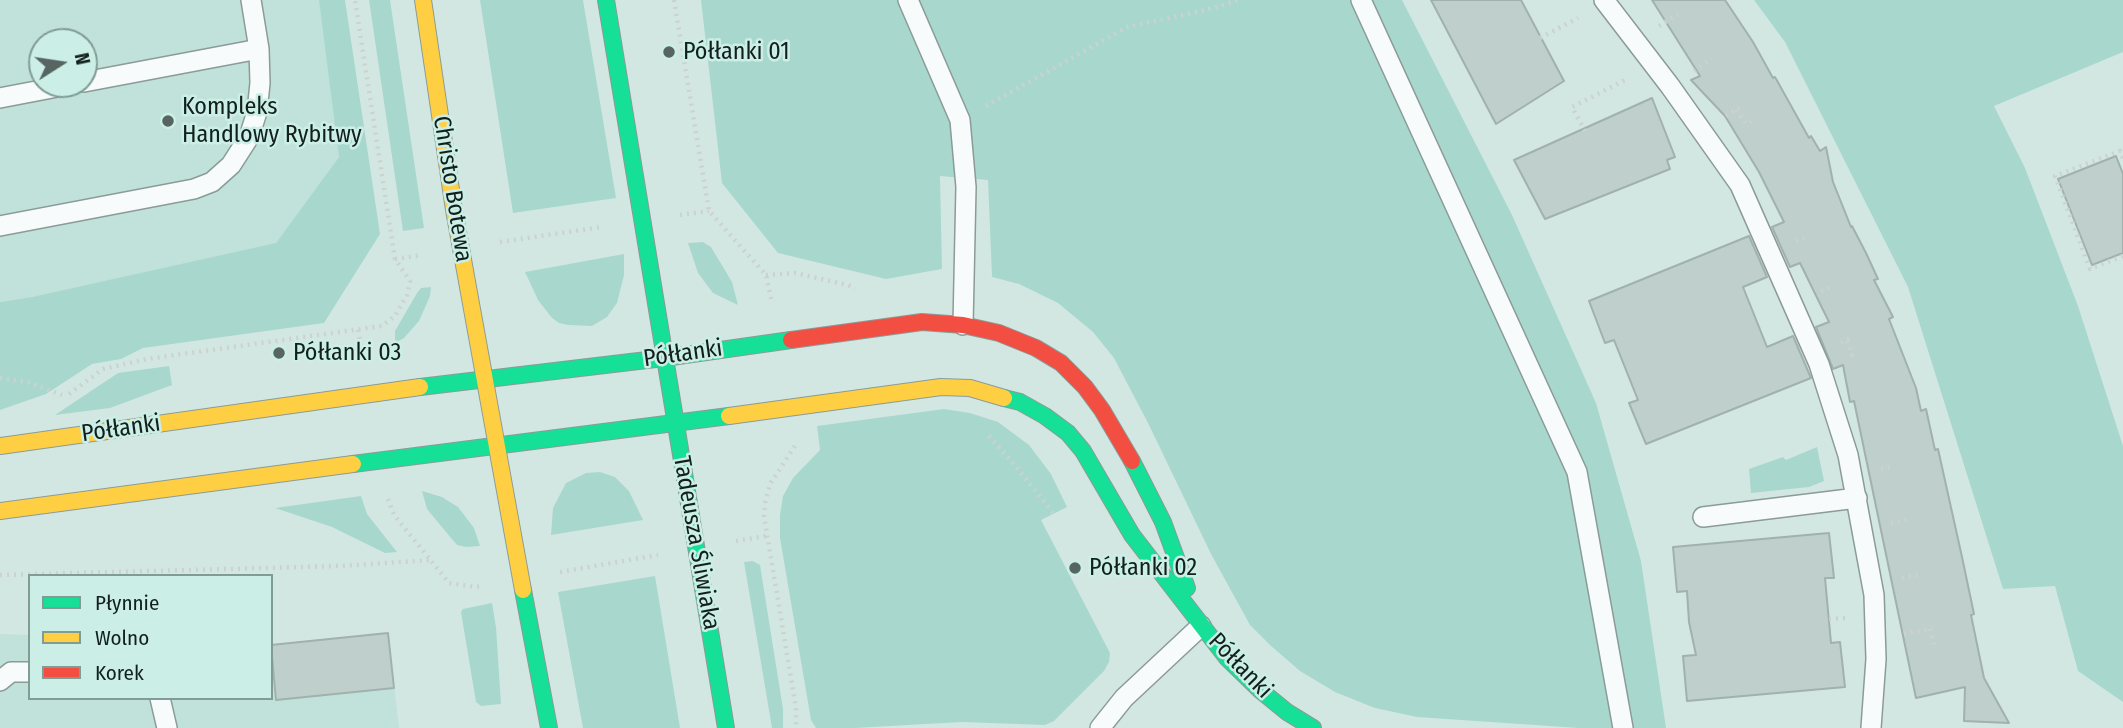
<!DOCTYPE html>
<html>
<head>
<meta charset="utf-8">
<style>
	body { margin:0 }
	#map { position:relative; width:2123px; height:728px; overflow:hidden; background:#d3e7e2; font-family:"Fira Sans Condensed",sans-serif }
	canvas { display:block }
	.legend { position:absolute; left:28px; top:574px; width:245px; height:126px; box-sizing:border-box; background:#cbefe6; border:2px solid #819c95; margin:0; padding:9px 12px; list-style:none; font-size:21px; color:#121f1c }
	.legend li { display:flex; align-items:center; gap:14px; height:35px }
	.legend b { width:35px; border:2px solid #819c95 }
	.north { position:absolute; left:28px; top:28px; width:70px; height:70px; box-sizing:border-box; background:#cbefe6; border:2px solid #819c95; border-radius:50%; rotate:78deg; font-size:19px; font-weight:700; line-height:28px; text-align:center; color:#121f1c }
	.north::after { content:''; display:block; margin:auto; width:24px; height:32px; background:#566561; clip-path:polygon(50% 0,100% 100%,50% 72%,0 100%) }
</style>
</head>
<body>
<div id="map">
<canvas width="2123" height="728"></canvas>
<ul class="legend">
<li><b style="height:9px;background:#16e098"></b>Płynnie</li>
<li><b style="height:9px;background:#ffcf43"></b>Wolno</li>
<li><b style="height:9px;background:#f24e42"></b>Korek</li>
</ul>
<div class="north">N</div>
</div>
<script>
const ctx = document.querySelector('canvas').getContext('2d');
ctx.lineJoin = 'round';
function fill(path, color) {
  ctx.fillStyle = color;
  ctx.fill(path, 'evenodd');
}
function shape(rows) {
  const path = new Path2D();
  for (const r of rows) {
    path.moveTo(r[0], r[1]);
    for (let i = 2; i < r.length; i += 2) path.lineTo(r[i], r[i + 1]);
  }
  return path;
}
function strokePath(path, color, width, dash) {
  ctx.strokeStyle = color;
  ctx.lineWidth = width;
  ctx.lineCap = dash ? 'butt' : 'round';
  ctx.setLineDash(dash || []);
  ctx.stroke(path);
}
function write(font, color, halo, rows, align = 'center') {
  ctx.font = font + ' "Fira Sans Condensed",sans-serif';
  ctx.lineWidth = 5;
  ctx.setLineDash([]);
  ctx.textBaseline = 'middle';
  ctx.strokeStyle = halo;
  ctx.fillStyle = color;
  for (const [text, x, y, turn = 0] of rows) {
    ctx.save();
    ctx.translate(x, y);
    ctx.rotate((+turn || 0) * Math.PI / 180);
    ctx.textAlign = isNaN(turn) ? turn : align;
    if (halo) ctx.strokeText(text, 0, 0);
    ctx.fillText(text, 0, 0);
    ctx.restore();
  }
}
fill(shape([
	[0,0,324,0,339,157,276,244,32,297,0,302],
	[42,42,84,42,84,84,42,84],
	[388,633,399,728,0,728,0,634,30,635,30,698,271,698,271,644]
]), '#c1e2da');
fill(shape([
	[319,0,345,0,380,234,324,323,143,348,121,359,92,364,46,394,0,410,0,302,32,297,276,243,339,157],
	[369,0,390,0,424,228,403,231],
	[480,0,583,0,616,198,513,213],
	[701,0,1402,0,1512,215,1596,403,1641,561,1666,728,1579,728,1417,717,1375,708,1335,692,1300,671,1270,645,1250,625,1211,554,1148,423,1114,358,1093,332,1058,303,1019,284,992,277,988,180,940,176,942,269,886,279,778,253,722,183],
	[1754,0,2123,0,2123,52,1994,106,2025,168,2078,306,2123,446,2123,702,2078,671,2055,586,2003,589,1908,287,1785,42],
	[703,242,711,247,732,282,738,305,713,293,698,273,688,243],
	[624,254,624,275,617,303,607,317,592,326,568,325,559,323,552,318,538,300,525,272],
	[431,287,430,296,419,321,404,338,395,343,395,331,417,293,421,288],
	[169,366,172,385,110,408,55,415,118,373],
	[944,409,970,413,998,422,1029,445,1051,474,1067,507,1041,520,1110,653,1109,662,1104,671,1054,721,1045,725,962,722,855,728,816,728,811,720,780,538,780,515,783,496,793,478,820,450,817,426],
	[1817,447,1824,481,1809,487,1751,493,1749,469,1783,457,1786,460],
	[600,472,615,477,629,491,643,520,551,535,553,508,566,483,586,473],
	[422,491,442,497,458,507,474,528,480,546,466,547,457,545,451,538,427,509],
	[361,496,367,514,397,552,385,553,332,527,275,508],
	[753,561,760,565,783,709,783,728,772,728,744,562],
	[655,576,680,728,583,728,558,592],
	[492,603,496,627,501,704,481,706,476,702,461,612,463,609]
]), '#a8d8cd');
const building = shape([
	[1431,0,1521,0,1564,81,1496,124,1431,0],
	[1652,0,1725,0,1753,42,1773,78,1775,77,1809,138,1811,136,1820,151,1826,147,1833,182,1851,227,1852,226,1866,253,1878,279,1874,280,1893,317,1889,319,1916,388,1921,411,1926,409,1935,450,1938,449,1962,557,1974,614,1971,615,1984,678,2009,723,1964,721,1965,687,1916,698,1854,401,1850,402,1843,365,1833,369,1816,327,1829,322,1800,263,1790,267,1772,227,1784,222,1759,172,1725,116,1691,80,1700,76,1652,0],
	[1652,98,1675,157,1667,160,1670,169,1545,219,1514,160,1652,98],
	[2116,156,2123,174,2123,253,2092,265,2058,179,2116,156],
	[1749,236,1767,277,1743,287,1767,347,1793,336,1811,378,1646,444,1629,403,1638,400,1614,340,1605,343,1589,301,1749,236],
	[1829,533,1834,578,1825,578,1831,643,1840,642,1845,687,1687,701,1683,656,1696,655,1689,622,1687,591,1677,592,1673,547,1829,533],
	[388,633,394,688,276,700,271,645,388,633]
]);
fill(building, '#bfcfcb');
strokePath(building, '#a1b1ad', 2);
const lane = shape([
	[908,0,960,120,966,187,963,325],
	[1361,0,1577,472,1623,728],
	[1604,0,1670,86,1740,185,1819,364,1848,455,1874,595,1876,659,1871,728],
	[84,82,259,49],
	[0,98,73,84],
	[0,226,194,189,212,182,231,165,249,137,257,112,260,83,259,49,251,0],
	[1703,517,1857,498],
	[0,681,11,672,30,672],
	[160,698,167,728],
	[1100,728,1124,698,1201,626]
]);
const fast = shape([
	[606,0,726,728],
	[420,387,664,358,791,340],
	[1004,398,1020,402,1045,416,1068,433,1083,451,1132,535,1227,658,1260,690,1287,712,1313,728],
	[1132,461,1163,522,1187,588],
	[353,464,729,416],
	[523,590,549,728]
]);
const slow = shape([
	[423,0,454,210,523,590],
	[729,416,941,387,970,388,1004,398],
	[0,446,420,387],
	[0,511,353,464]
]);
const jam = shape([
	[791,340,922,322,963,325,999,333,1036,348,1061,363,1085,387,1102,410,1132,461]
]);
strokePath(lane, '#8b9b97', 22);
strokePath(fast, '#8b9b97', 18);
strokePath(slow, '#8b9b97', 18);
strokePath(jam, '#8b9b97', 18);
strokePath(shape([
	[674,0,709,211,766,275,772,303],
	[1659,26,1678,14],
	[1540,38,1578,18],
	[1694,71,1712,59],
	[986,106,1127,27,1206,10,1239,0],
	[1736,110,1746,124,1751,121],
	[1726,116,1741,106],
	[1585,131,1572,107,1627,79],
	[2123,158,2120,151,2055,176,2090,269,2123,256],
	[680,215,709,211],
	[1796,241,1809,236],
	[500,242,602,227],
	[395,259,422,255],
	[766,275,795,273,848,285,855,289],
	[1821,291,1833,286],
	[358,330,363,357],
	[1847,341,1852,355,1857,354],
	[1841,343,1854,337],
	[0,378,27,382,62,395],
	[69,394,103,369,147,359,382,326,395,316,407,295,410,281,395,259,355,0],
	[989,436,1018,469,1053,513],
	[795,446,770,484,765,503,764,516,796,708,796,728],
	[1881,469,1894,466],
	[388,499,394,515,449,583,476,587,483,586],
	[1891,523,1909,519],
	[736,541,766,536],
	[560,572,658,555],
	[0,575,340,566,431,560],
	[1902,578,1921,574],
	[1829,619,1846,618],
	[1930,629,1934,645,1936,645],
	[1904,634,1932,628]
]), '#cbd2d0', 4.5, [2, 5]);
strokePath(lane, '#f8fbfb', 19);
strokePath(fast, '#16e098', 16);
strokePath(slow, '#ffcf43', 16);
strokePath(jam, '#f24e42', 16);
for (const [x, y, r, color] of [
	[669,52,7,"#566561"],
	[168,121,7,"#566561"],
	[279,353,7,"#566561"],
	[1075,568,7,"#566561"]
]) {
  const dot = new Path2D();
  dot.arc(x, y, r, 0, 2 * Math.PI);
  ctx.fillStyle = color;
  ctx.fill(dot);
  strokePath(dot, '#cbefe6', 2.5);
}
write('24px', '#121f1c', '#cbefe6', [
	["Półłanki 01",683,52],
	["Kompleks",182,107],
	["Handlowy Rybitwy",182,135],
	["Półłanki 03",293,353],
	["Półłanki 02",1089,568]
], 'left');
write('24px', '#121f1c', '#cbefe6', [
	["Christo Botewa",452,189,81],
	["Półłanki",683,354,-8],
	["Półłanki",121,429,-8],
	["Tadeusza Śliwiaka",696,543,80],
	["Półłanki",1240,666,46]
]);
</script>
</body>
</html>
